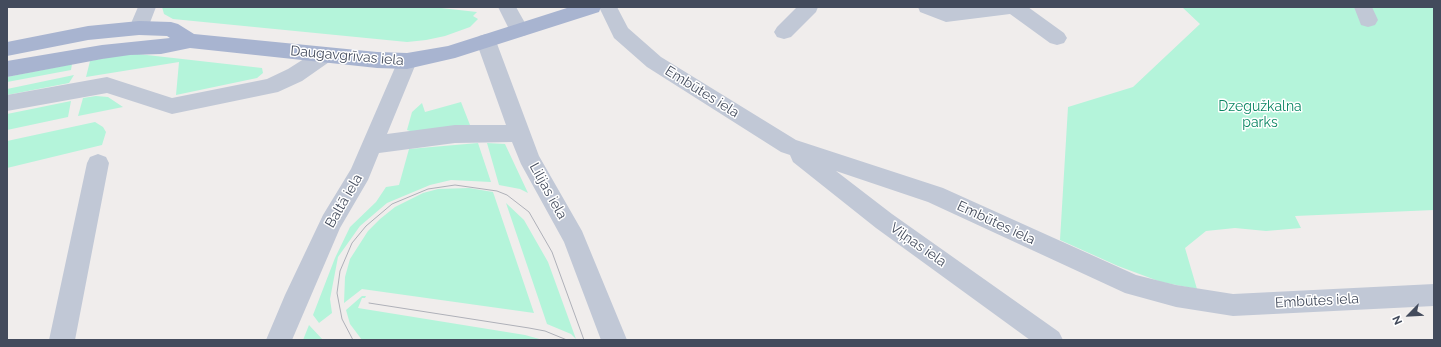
<!DOCTYPE html>
<html>
<head>
<meta charset="utf-8">
<style>
	body { margin:0 }
	#map { position:relative; width:1441px; height:347px; overflow:hidden; background:#f0edec; font-family:Raleway,sans-serif }
	canvas { display:block }
	.frame { position:absolute; inset:0; border:8px solid #434b5c; pointer-events:none }
	.north { position:absolute; left:1389px; top:295px; width:40px; height:40px; -webkit-text-stroke:3px #fff; paint-order:stroke; rotate:246deg; font-size:11px; font-weight:700; line-height:16px; text-align:center; color:#434b5c }
	.north::after { content:''; display:block; margin:auto; width:14px; height:18px; background:#434b5c; clip-path:polygon(50% 0,100% 100%,50% 72%,0 100%) }
</style>
</head>
<body>
<div id="map">
<canvas width="1441" height="347"></canvas>
<div class="frame"></div>
<div class="north">N</div>
</div>
<script>
const ctx = document.querySelector('canvas').getContext('2d');
ctx.lineJoin = 'round';
function fill(path, color) {
  ctx.fillStyle = color;
  ctx.fill(path, 'evenodd');
}
function shape(rows) {
  const path = new Path2D();
  for (const r of rows) {
    path.moveTo(r[0], r[1]);
    for (let i = 2; i < r.length; i += 2) path.lineTo(r[i], r[i + 1]);
  }
  return path;
}
function strokePath(path, color, width, dash) {
  ctx.strokeStyle = color;
  ctx.lineWidth = width;
  ctx.lineCap = dash ? 'butt' : 'round';
  ctx.setLineDash(dash || []);
  ctx.stroke(path);
}
function write(font, color, halo, rows, align = 'center') {
  ctx.font = font + ' Raleway,sans-serif';
  ctx.lineWidth = 3;
  ctx.setLineDash([]);
  ctx.textBaseline = 'middle';
  ctx.strokeStyle = halo;
  ctx.fillStyle = color;
  for (const [text, x, y, turn = 0] of rows) {
    ctx.save();
    ctx.translate(x, y);
    ctx.rotate((+turn || 0) * Math.PI / 180);
    ctx.textAlign = isNaN(turn) ? turn : align;
    if (halo) ctx.strokeText(text, 0, 0);
    ctx.fillText(text, 0, 0);
    ctx.restore();
  }
}
fill(shape([
	[162,7,432,7,477,12,473,16,478,19,470,27,445,36,426,40,407,42,173,19,164,14],
	[1182,7,1434,7,1434,210,1295,216,1301,228,1266,231,1235,228,1206,231,1185,248,1197,289,1161,282,1118,266,1060,240,1068,107,1133,87,1200,24],
	[138,54,262,68,263,73,257,78,176,95,179,62,86,77,90,61,114,56],
	[72,64,71,70,7,82,7,77],
	[74,75,69,83,7,95,7,89],
	[96,96,108,97,123,107,78,116,83,98],
	[71,101,68,117,7,130,7,114],
	[461,102,470,125,413,132,407,130,412,112,422,103,425,112],
	[95,122,103,127,106,132,102,145,7,168,7,141],
	[478,143,491,182,451,180,430,185,387,203,360,226,338,257,330,299,332,313,319,323,313,315,335,258,350,227,376,202,386,187,399,185,409,149],
	[487,143,505,144,528,193,520,189,499,185],
	[469,188,493,192,534,313,362,289,344,303,345,277,350,259,368,231,380,219,395,207,423,193,438,189],
	[506,203,524,220,548,262,576,339,571,334,547,324],
	[362,296,366,296,365,298,362,298,358,308,525,335,543,340,362,340,350,324,346,310],
	[309,325,323,340,303,340]
]), '#b4f4da');
fill(shape([
	[138,7,156,7,146,33,139,35,132,33,129,28,138,7],
	[498,7,516,7,529,30,526,35,519,37,512,35,498,7],
	[599,7,617,7,628,28,661,57,796,140,943,188,1136,275,1176,285,1233,294,1434,284,1434,306,1233,316,1176,307,1125,293,928,202,836,171,892,214,1059,332,1063,340,1030,340,876,228,793,162,790,155,781,152,647,67,614,38,599,7],
	[797,7,818,7,816,12,791,37,784,39,777,37,774,32,777,27,797,7],
	[918,7,1028,7,1064,33,1067,38,1064,43,1057,45,1050,43,1010,14,946,22,920,12,918,7],
	[1354,7,1372,7,1378,20,1375,25,1368,27,1361,25,1354,7],
	[486,34,493,36,496,41,539,156,582,231,627,340,601,340,564,242,521,164,512,142,455,143,379,153,368,180,340,228,292,340,266,340,285,295,323,215,351,169,400,56,407,53,414,56,417,61,387,134,455,125,506,125,476,41,479,36,486,34],
	[325,47,332,50,335,55,332,60,302,81,278,92,172,114,107,93,7,111,7,95,107,77,172,98,267,79,288,69,318,50,325,47],
	[98,154,106,157,109,163,75,340,49,340,87,163,90,157,98,154]
]), '#c1c8d6');
fill(shape([
	[570,7,601,7,599,12,455,58,407,69,377,68,190,48,161,54,130,55,102,59,7,77,7,61,102,45,170,38,167,36,139,35,88,40,7,56,7,42,88,26,139,21,171,22,178,24,194,34,377,52,407,53,448,46,570,7]
]), '#a8b4d0');
strokePath(shape([
	[369,303,529,328,545,331,567,340],
	[353,340,342,319,337,293,340,271,352,243,366,226,392,204,428,189,455,185,497,191,507,195,529,212,552,252,584,340]
]), '#aeb0b8', 1);
write('14px', '#434b5c', '#fff', [
	["Daugavgrīvas iela",347,56,5],
	["Embūtes iela",702,92,32],
	["Lilijas iela",548,191,61],
	["Baltā iela",344,201,-60],
	["Embūtes iela",996,223,25],
	["Viļņas iela",918,245,35],
	["Embūtes iela",1317,301,-3]
]);
write('14px', '#0b8663', '#fff', [
	["Dzegužkalna",1260,107],
	["parks",1260,123]
]);
</script>
</body>
</html>
